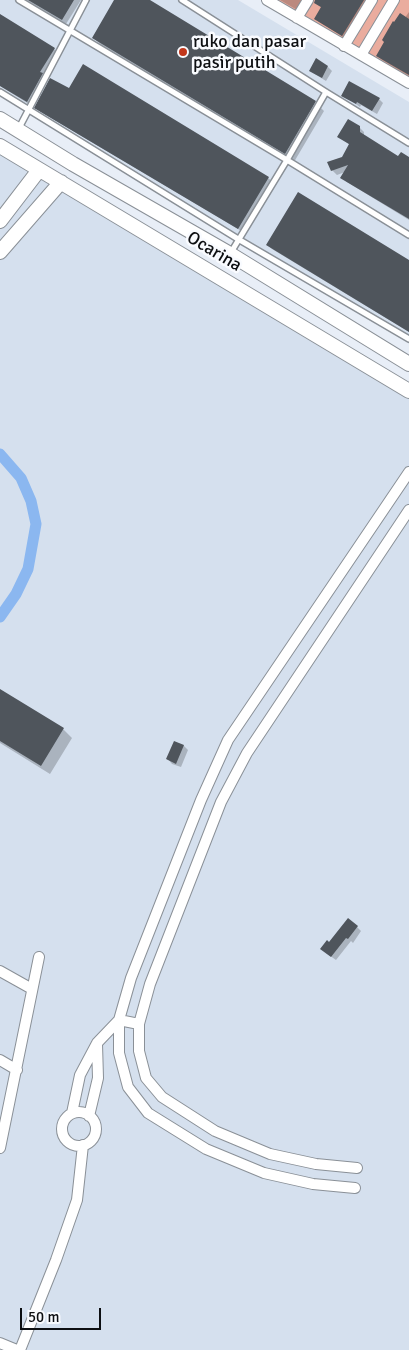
<!DOCTYPE html>
<html>
<head>
<meta charset="utf-8">
<style>
	body { margin:0 }
	#map { position:relative; width:409px; height:1350px; overflow:hidden; background:#e8eef7; font-family:Signika,sans-serif }
	canvas { display:block }
	.scale { position:absolute; left:20px; top:1308px; width:81px; height:22px; box-sizing:border-box; border:2px solid #0d0f12; border-top:0; padding-left:6px; font-size:15px; line-height:18px; white-space:nowrap; color:#0d0f12; -webkit-text-stroke:4px #f9fbff; paint-order:stroke }
</style>
</head>
<body>
<div id="map">
<canvas width="409" height="1350"></canvas>
<div class="scale">50 m</div>
</div>
<script>
const ctx = document.querySelector('canvas').getContext('2d');
ctx.lineJoin = 'round';
function fill(path, color) {
  ctx.fillStyle = color;
  ctx.fill(path, 'evenodd');
}
function shape(rows) {
  const path = new Path2D();
  for (const r of rows) {
    if (r.length === 3) {
      path.moveTo(r[0] + r[2], r[1]);
      path.arc(r[0], r[1], r[2], 0, 2 * Math.PI);
      continue;
    }
    path.moveTo(r[0], r[1]);
    for (let i = 2; i < r.length; i += 2) path.lineTo(r[i], r[i + 1]);
  }
  return path;
}
function strokePath(path, color, width, dash) {
  ctx.strokeStyle = color;
  ctx.lineWidth = width;
  ctx.lineCap = dash ? 'butt' : 'round';
  ctx.setLineDash(dash || []);
  ctx.stroke(path);
}
function write(font, color, halo, rows, align = 'center') {
  ctx.font = font + ' Signika,sans-serif';
  ctx.lineWidth = 5;
  ctx.setLineDash([]);
  ctx.textBaseline = 'middle';
  ctx.strokeStyle = halo;
  ctx.fillStyle = color;
  for (const [text, x, y, turn = 0] of rows) {
    ctx.save();
    ctx.translate(x, y);
    ctx.rotate((+turn || 0) * Math.PI / 180);
    ctx.textAlign = isNaN(turn) ? turn : align;
    if (halo) ctx.strokeText(text, 0, 0);
    ctx.fillText(text, 0, 0);
    ctx.restore();
  }
}
fill(shape([
	[0,0,238,0,409,102,409,341,0,90],
	[0,146,409,391,409,1350,0,1350]
]), '#d5e0ee');
fill(shape([
	[268,0,409,0,409,83]
]), '#eaac9e');
fill(shape([
	[26,0,81,0,66,24],
	[116,0,147,0,315,102,324,111,294,162,102,46,93,37],
	[280,0,306,0,299,11],
	[315,0,370,0,346,39,315,19,322,8,315,3],
	[409,12,409,76,382,60,378,56],
	[0,16,54,49,58,53,32,106,0,86],
	[328,67,332,71,326,81,310,71],
	[69,90,268,178,273,182,243,232,41,112,36,108],
	[343,95,379,99,383,103,377,114,361,105,360,107],
	[359,127,364,132,364,136,399,158,409,158,409,220,347,182,342,177,345,172,337,175,332,170,343,158,350,145,339,137],
	[268,245,409,262,409,332,272,249],
	[0,690,63,729,72,738,50,774,0,743],
	[175,742,184,746,188,750,181,767,172,764,168,759],
	[357,927,361,931,353,943,351,941,336,960,326,953,330,943]
]), '#0003');
strokePath(shape([
	[0,454,21,478,31,501,36,524,28,569,16,594,0,617]
]), '#8bb7f0', 11);
fill(shape([
	[28,0,74,0,62,20],
	[114,0,150,0,316,101,285,154,92,38],
	[315,0,364,0,342,36,314,19,321,7,314,3],
	[400,13,409,19,409,75,376,56,384,42,382,40,393,21,394,22],
	[0,14,55,48,40,72,43,73,27,102,0,86],
	[316,58,328,66,322,78,309,71],
	[83,64,269,177,238,229,34,108,50,78,69,88],
	[349,81,380,98,372,111,357,102,356,104,341,96],
	[348,119,360,126,360,132,398,156,401,152,409,157,409,219,340,178,348,165,331,171,327,162,342,157,349,144,337,137],
	[298,192,409,260,409,332,266,245],
	[0,689,64,728,41,766,0,741],
	[174,741,184,745,176,764,166,759],
	[348,918,358,926,348,939,346,938,331,957,320,949,327,940,329,942]
]), '#4f555c');
const service = shape([
	[19,0,287,160,409,235],
	[182,0,326,92,409,143],
	[0,92,238,239,409,339],
	[19,128,86,0],
	[230,254,287,160,326,92]
]);
const minor = shape([
	[267,0,409,83],
	[297,18,308,0],
	[344,46,372,0],
	[361,55,394,0],
	[0,971,32,989],
	[0,1060,17,1070],
	[79,1129,17],
	[72,1113,80,1075,97,1043,119,1020,139,1024],
	[89,1116,98,1078,97,1044],
	[0,1148,39,957],
	[357,1168,316,1164,270,1154,215,1131,162,1097,146,1078,139,1051,139,1024,150,984,221,802,247,753,409,510],
	[355,1188,313,1184,264,1173,206,1149,148,1113,128,1087,119,1053,119,1020,131,978,201,800,228,740,409,472],
	[0,1343,17,1350],
	[20,1350,56,1260,77,1200,83,1145]
]);
const secondary = shape([
	[0,119,73,164,230,254,409,364],
	[0,146,409,391],
	[0,221,39,170],
	[0,252,61,182]
]);
strokePath(service, '#8a9097', 8);
strokePath(minor, '#8a9097', 12);
strokePath(secondary, '#8a9097', 16);
strokePath(service, '#fff', 5);
strokePath(minor, '#fff', 10);
strokePath(secondary, '#fff', 14);
for (const [x, y, r, color] of [
	[183,52,5,"#c2371b"]
]) {
  const dot = new Path2D();
  dot.arc(x, y, r, 0, 2 * Math.PI);
  ctx.fillStyle = color;
  ctx.fill(dot);
  strokePath(dot, '#f9fbff', 2);
}
write('18px', '#0d0f12', '#f9fbff', [
	["ruko dan pasar",193,42],
	["pasir putih",193,63]
], 'left');
write('18px', '#0d0f12', '#f9fbff', [
	["Ocarina",214,252,31]
]);
</script>
</body>
</html>
